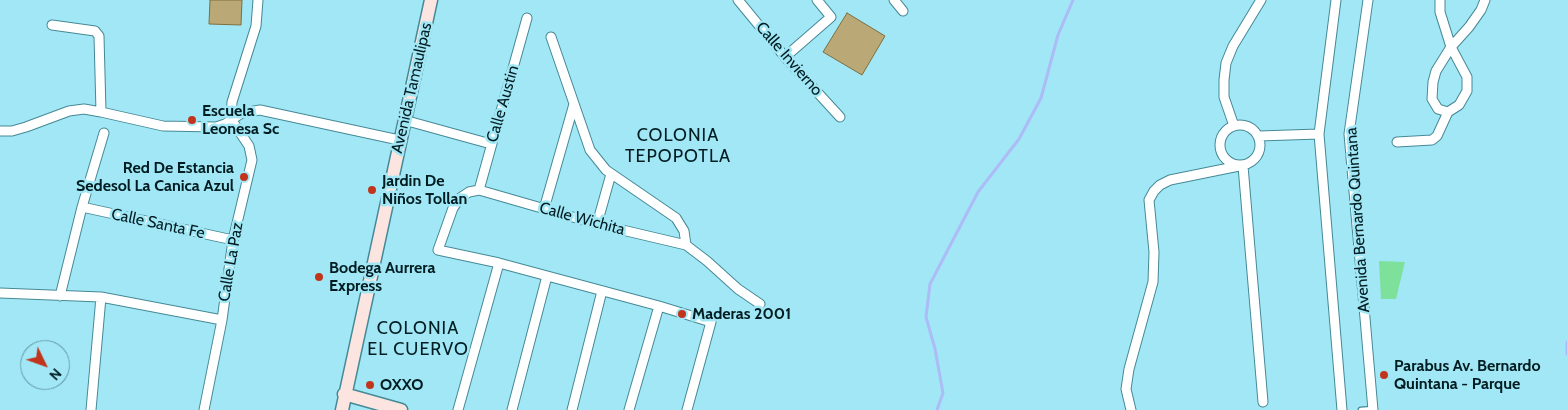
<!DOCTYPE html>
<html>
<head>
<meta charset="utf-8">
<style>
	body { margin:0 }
	#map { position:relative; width:1567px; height:410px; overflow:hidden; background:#a2e7f5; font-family:Cabin,sans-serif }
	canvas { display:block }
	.north { position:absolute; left:20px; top:340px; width:50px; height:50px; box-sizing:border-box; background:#a2e7f5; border:1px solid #6296a1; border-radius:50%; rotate:132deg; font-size:14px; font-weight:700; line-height:20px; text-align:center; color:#011d22 }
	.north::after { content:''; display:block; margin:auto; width:18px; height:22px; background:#c0351c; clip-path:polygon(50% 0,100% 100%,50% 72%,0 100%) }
</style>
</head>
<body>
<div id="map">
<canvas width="1567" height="410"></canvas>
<div class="north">N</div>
</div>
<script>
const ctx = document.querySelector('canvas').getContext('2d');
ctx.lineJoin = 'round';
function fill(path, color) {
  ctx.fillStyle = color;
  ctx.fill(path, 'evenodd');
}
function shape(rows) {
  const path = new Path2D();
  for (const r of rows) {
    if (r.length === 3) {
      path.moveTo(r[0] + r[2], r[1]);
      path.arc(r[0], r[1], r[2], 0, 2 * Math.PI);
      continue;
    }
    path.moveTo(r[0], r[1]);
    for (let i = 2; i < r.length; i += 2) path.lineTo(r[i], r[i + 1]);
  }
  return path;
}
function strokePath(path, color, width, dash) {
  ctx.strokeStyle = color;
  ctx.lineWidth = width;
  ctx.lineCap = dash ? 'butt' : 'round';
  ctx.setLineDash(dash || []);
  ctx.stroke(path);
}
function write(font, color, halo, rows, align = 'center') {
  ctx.font = font + ' Cabin,sans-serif';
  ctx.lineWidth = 5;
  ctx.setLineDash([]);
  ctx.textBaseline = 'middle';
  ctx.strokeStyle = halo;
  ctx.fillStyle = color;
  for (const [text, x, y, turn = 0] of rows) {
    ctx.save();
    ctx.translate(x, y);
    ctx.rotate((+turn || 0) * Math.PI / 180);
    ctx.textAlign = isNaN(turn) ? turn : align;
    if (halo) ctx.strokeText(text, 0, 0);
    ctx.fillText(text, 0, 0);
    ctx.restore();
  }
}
fill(shape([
	[1379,261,1405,262,1396,299,1381,299]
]), '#7de19c');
strokePath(shape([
	[1567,342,1567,354],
	[937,410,943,393,935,349,926,317,930,284,978,192,1019,139,1041,98,1058,35,1073,0]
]), '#acbcf6', 3);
const building = shape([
	[210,0,242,0,241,25,209,24,210,0],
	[847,13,885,36,862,75,823,52,847,13]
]);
fill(building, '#baa976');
strokePath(building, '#7e6e3c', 1);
const lane = shape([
	[1361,410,1373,409]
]);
const street = shape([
	[738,0,785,57,840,117],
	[894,0,903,11],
	[1336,0,1319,134,1342,410],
	[1368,0,1349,134,1373,410],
	[1440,0,1440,12,1451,47,1467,77,1467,91,1459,105,1448,112],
	[52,25,95,31,99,36,101,112],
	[551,37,590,150,606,170,676,218,684,231,686,245],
	[785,57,831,17,817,0],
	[1448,112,1438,109,1432,99,1433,82,1436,71,1451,47,1469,27,1481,10,1485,0],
	[404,120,491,144],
	[1240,145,20],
	[1234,126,1224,97,1224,80,1226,63,1233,46,1261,0],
	[0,131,12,131,26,127,69,111,84,109,101,112,163,126,216,127,225,124,242,113,260,110,399,140],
	[1259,136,1319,134],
	[1397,142,1432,140,1437,136,1448,112],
	[1243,166,1263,402],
	[479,190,469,192,460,198,453,208,438,250,499,263,659,306,711,322,687,410],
	[479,190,597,224,686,245,707,261,738,289,760,304],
	[479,190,527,18],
	[82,207,233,240],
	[544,209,574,104],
	[597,224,611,174],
	[0,293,101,297,222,320],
	[60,296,82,207,104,133],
	[91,410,101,297],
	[204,410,222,320,233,240,252,160,249,146,231,119,232,102,256,26,258,0],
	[458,410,499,263],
	[512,410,547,276],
	[572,410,602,291],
	[629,410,659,306],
	[1131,410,1126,389,1129,369,1153,282,1154,252,1149,200,1154,191,1160,185,1170,180,1239,166]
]);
const secondary = shape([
	[344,394,401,410],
	[342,410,431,0]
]);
strokePath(lane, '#458996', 7);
strokePath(street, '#458996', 11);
strokePath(secondary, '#458996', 15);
strokePath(lane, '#fff', 4.5);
strokePath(street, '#fff', 9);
strokePath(secondary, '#fce5e0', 12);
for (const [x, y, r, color] of [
	[192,120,5,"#c0351c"],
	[244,177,5,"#c0351c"],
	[372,190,5,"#c0351c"],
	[319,277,5,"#c0351c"],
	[682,314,5,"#c0351c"],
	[1384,375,5,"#c0351c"],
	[370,385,5,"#c0351c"]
]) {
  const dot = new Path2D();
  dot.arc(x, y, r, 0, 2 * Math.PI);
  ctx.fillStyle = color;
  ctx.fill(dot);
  strokePath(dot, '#a2e7f5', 2);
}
write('16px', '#011d22', '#a2e7f5', [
	["Calle Invierno",789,59,49],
	["Avenida Tamaulipas",412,88,-77],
	["Calle Austin",503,104,-74],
	["Calle Wichita",582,219,15],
	["Avenida Bernardo Quintana",1358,220,-94],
	["Calle Santa Fe",158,224,12],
	["Calle La Paz",231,262,-80]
]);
write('bold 16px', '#011d22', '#a2e7f5', [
	["Escuela",202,111],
	["Leonesa Sc",202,129],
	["Red De Estancia",234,168,"right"],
	["Sedesol La Canica Azul",234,186,"right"],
	["Jardin De",382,181],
	["Niños Tollan",382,199],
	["Bodega Aurrera",329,268],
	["Express",329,286],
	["Maderas 2001",692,314],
	["Parabus Av. Bernardo",1394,366],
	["Quintana - Parque",1394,384],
	["OXXO",380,385]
], 'left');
ctx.letterSpacing = '1px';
write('18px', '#011d22', '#a2e7f5', [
	["COLONIA",678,136],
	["TEPOPOTLA",678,157],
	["COLONIA",418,329],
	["EL CUERVO",418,350]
]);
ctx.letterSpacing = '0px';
</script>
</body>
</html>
